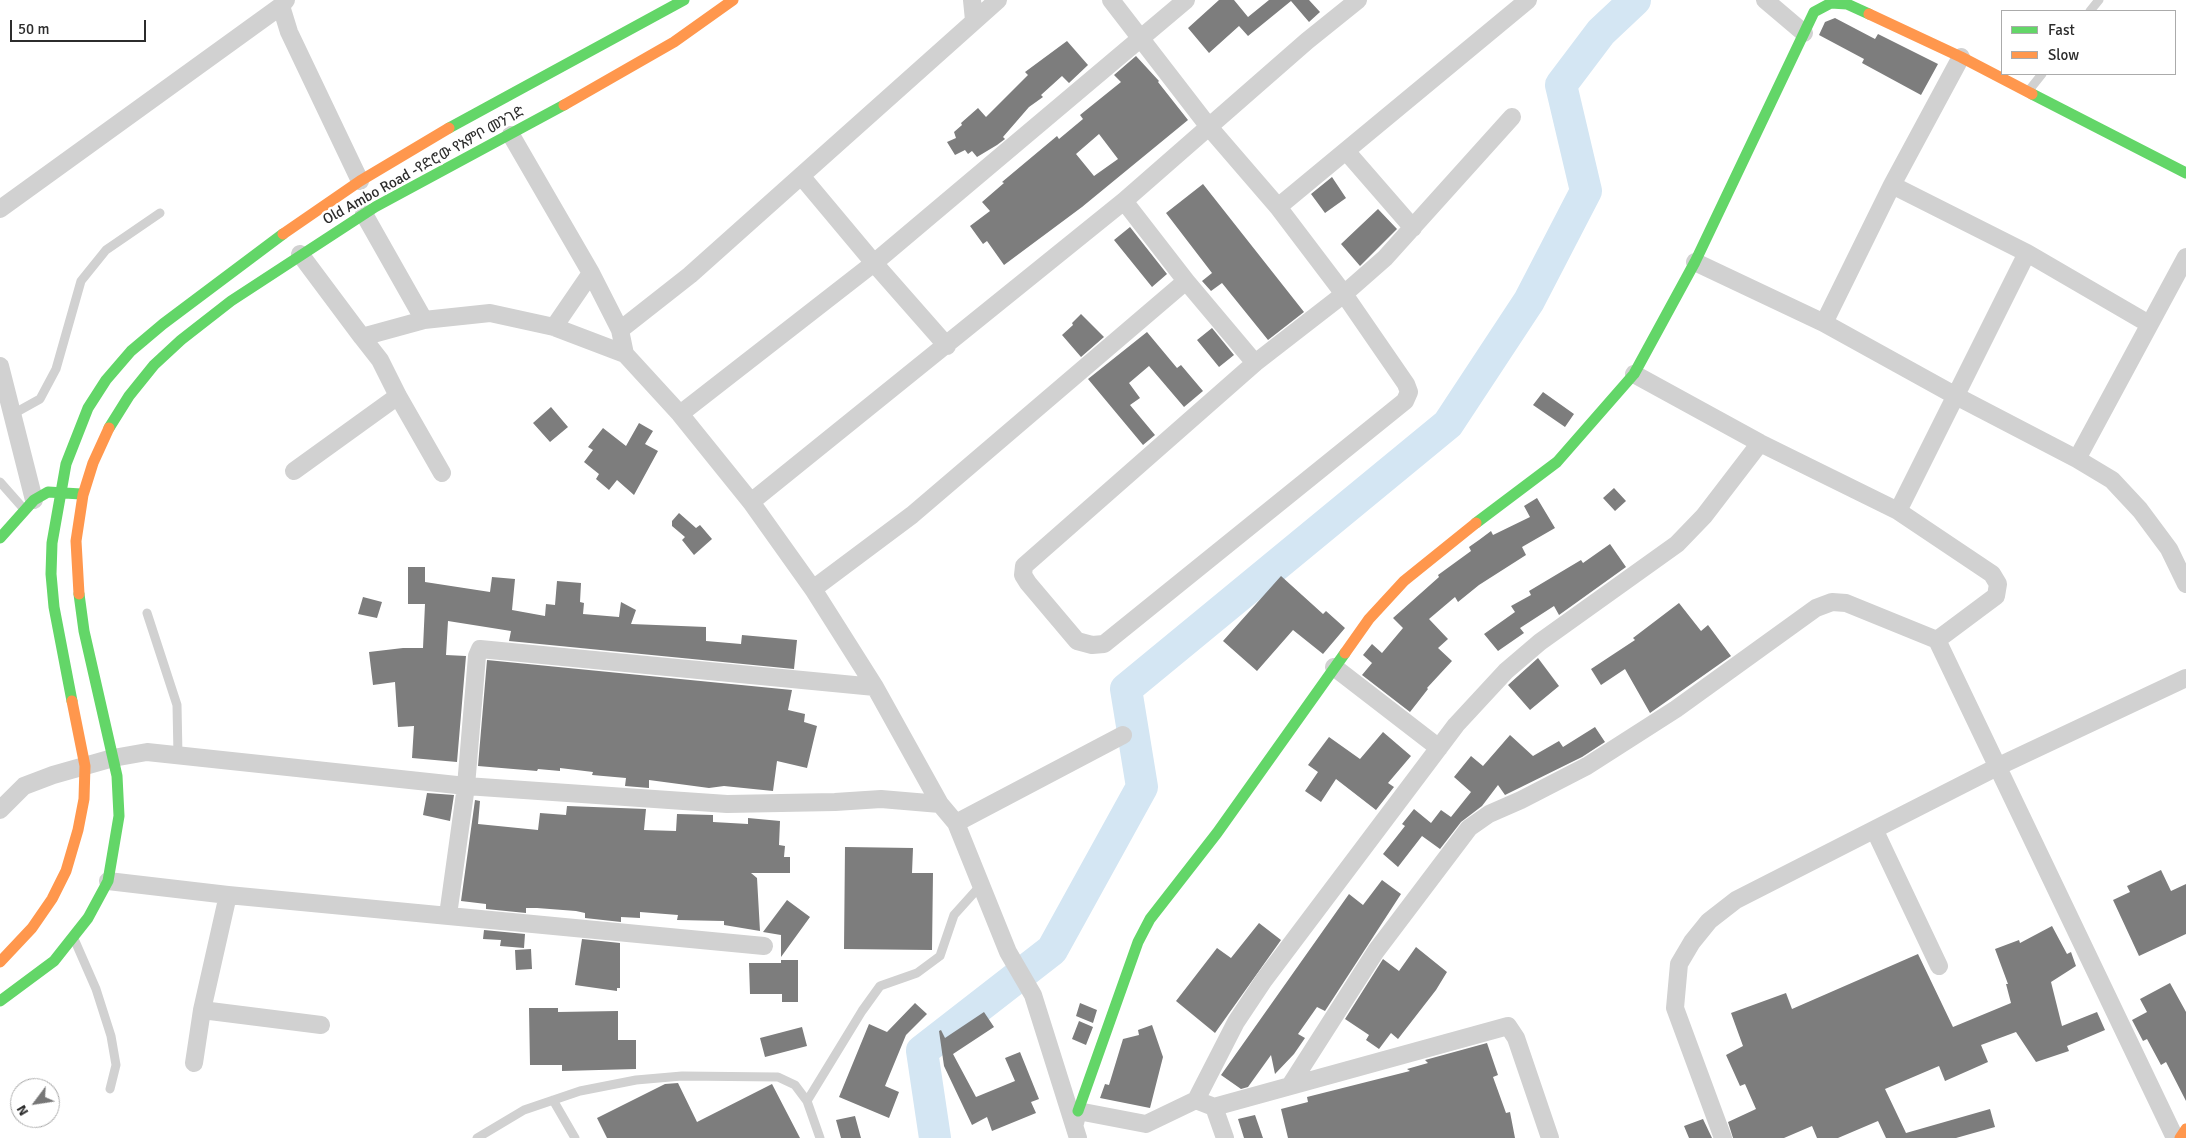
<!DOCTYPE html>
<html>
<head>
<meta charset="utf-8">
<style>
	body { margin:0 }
	#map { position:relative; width:2186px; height:1138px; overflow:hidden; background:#fff; font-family:Signika,sans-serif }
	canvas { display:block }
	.legend { position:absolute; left:2001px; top:10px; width:175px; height:65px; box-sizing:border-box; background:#fff; border:1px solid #ababab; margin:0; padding:6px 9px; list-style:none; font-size:15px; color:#2c2c2c }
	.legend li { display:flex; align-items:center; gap:10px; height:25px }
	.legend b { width:25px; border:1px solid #ababab }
	.north { position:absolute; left:10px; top:1078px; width:50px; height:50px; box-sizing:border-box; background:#fff; border:1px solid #ababab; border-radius:50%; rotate:239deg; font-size:14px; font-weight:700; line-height:20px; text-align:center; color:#2c2c2c }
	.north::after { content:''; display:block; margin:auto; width:18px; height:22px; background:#767676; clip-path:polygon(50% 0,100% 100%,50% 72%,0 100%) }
	.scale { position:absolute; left:10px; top:20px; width:136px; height:22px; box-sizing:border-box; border:2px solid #2c2c2c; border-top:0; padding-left:6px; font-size:15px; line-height:18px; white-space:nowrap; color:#2c2c2c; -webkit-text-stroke:4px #fff; paint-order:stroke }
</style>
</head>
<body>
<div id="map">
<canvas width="2186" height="1138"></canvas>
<ul class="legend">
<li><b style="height:6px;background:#63d668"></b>Fast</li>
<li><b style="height:6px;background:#ff974d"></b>Slow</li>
</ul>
<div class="north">N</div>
<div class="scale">50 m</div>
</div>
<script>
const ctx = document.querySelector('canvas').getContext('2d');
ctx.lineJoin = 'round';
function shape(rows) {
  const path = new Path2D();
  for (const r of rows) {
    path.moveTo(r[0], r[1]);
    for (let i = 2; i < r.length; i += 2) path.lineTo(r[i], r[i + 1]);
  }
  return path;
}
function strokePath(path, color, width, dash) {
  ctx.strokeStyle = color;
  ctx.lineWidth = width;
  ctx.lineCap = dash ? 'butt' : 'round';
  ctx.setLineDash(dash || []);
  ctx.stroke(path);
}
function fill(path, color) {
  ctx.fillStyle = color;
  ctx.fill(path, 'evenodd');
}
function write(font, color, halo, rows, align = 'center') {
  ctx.font = font + ' Signika,"Noto Sans Ethiopic",sans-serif';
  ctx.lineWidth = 5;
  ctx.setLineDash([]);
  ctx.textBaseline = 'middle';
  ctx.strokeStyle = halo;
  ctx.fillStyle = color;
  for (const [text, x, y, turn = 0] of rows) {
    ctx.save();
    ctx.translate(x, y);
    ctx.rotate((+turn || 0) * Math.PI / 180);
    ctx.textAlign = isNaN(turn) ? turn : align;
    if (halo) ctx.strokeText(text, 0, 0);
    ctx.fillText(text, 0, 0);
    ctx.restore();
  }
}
strokePath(shape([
	[935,1138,922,1051,1052,950,1142,787,1126,689,1448,424,1529,301,1586,191,1561,85,1601,32,1635,0]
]), '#d4e6f3', 32);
fill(shape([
	[1219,0,1234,0,1248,17,1269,0,1309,0,1320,12,1309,22,1291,1,1248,36,1239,26,1209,53,1188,28],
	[1835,18,1875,39,1878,34,1938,64,1921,95,1862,63,1864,59,1819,35,1825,22],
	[1067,41,1088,65,1069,83,1062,76,1041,95,1043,97,1029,107,1003,137,1005,139,997,145,977,157,972,151,968,154,965,150,955,155,947,142,956,138,954,132,962,125,961,123,978,108,986,117,1028,75,1025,72],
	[1136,56,1159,81,1158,82,1188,120,1082,207,1004,265,987,241,983,244,970,226,990,211,982,202,1004,183,1002,182,1057,136,1059,139,1083,119,1080,115,1121,82,1114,75],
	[1099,134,1118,159,1094,176,1076,154],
	[1332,177,1346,198,1325,213,1311,194],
	[1203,184,1304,312,1268,340,1222,283,1211,291,1202,281,1212,273,1166,213],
	[1378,209,1397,229,1360,266,1341,244],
	[1130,227,1167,274,1152,287,1114,240],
	[1081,314,1104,337,1081,357,1062,335,1073,325,1072,323],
	[1212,328,1234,355,1219,367,1197,340],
	[1147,332,1177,368,1181,365,1203,391,1184,407,1149,366,1129,383,1140,398,1130,405,1155,435,1143,445,1088,379],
	[1543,392,1574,414,1565,427,1533,405],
	[551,407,568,427,550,442,533,423],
	[639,423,653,431,645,444,658,451,634,495,617,480,609,490,596,479,599,474,584,462,593,450,588,447,603,428,626,446],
	[1614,488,1626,501,1615,511,1603,498],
	[1537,498,1555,528,1522,547,1526,555,1479,585,1458,602,1455,597,1429,619,1448,639,1438,648,1452,661,1427,688,1428,689,1410,712,1362,675,1372,663,1363,655,1372,644,1382,653,1403,628,1393,618,1439,577,1438,575,1471,551,1469,547,1479,540,1491,531,1493,535,1530,517,1524,506],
	[679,513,696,528,700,525,712,539,694,555,682,540,685,537,672,526,672,521],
	[1610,544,1626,567,1559,615,1554,606,1520,628,1524,633,1498,651,1484,634,1515,612,1511,606,1531,595,1529,591,1581,560,1583,563],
	[408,567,425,567,425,582,490,592,492,577,515,579,512,610,545,616,546,604,555,605,557,581,581,583,580,602,584,603,583,614,619,617,621,602,636,610,631,624,706,627,706,641,741,644,742,635,797,640,794,669,509,641,511,631,448,621,446,655,466,656,457,762,412,758,414,726,398,727,395,682,373,685,369,652,403,648,423,648,425,604,408,604],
	[1281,576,1323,614,1326,611,1345,628,1323,654,1293,630,1257,671,1223,641],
	[363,597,382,602,377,618,358,614],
	[1679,603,1701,631,1708,625,1731,656,1650,713,1625,669,1601,685,1591,669,1635,640,1633,638],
	[1538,658,1559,686,1530,710,1508,685],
	[487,660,792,690,788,710,805,714,804,722,817,726,807,768,777,761,773,791,724,786,709,788,649,780,649,788,625,786,626,778,592,775,593,772,560,768,560,771,538,769,537,771,478,766],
	[1595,727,1605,742,1582,757,1505,795,1498,785,1482,806,1461,822,1440,849,1422,836,1398,867,1383,854,1405,826,1402,824,1414,809,1431,823,1441,810,1451,817,1471,792,1454,777,1471,756,1483,766,1510,735,1533,756,1559,741,1563,747],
	[1383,732,1411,756,1388,783,1394,787,1376,810,1336,779,1321,802,1305,791,1318,772,1308,765,1329,737,1360,759],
	[427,793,454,795,450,821,423,815],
	[475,800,480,801,478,824,538,830,540,813,566,815,567,806,646,809,644,830,676,831,677,814,713,815,713,822,748,824,748,818,780,821,779,845,785,846,784,857,790,857,790,873,751,873,757,878,760,931,724,925,724,921,677,920,678,915,640,912,640,918,621,917,621,922,585,918,585,913,576,911,537,908,526,908,526,913,486,909,486,904,461,901],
	[845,847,913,848,912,873,933,873,932,950,844,949],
	[2161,870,2171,891,2186,884,2186,934,2139,956,2113,900,2130,892,2127,886],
	[1382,880,1401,894,1325,1011,1317,1007,1298,1034,1305,1038,1294,1054,1275,1074,1271,1055,1248,1087,1241,1089,1221,1075,1349,894,1363,905],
	[787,900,810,917,781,957,781,935,763,932],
	[1259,923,1281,940,1215,1033,1176,1001,1217,948,1231,958],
	[2052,926,2067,954,2071,952,2076,966,2051,982,2062,1026,2097,1012,2105,1030,2067,1046,2069,1051,2036,1062,2016,1032,1981,1045,1988,1062,1945,1081,1939,1066,1885,1089,1906,1133,1990,1109,1995,1127,1956,1138,1886,1138,1878,1121,1838,1138,1817,1138,1812,1126,1784,1138,1733,1138,1728,1122,1756,1109,1745,1084,1740,1086,1726,1055,1743,1046,1731,1013,1786,993,1792,1009,1918,954,1953,1027,2011,1003,2006,984,2008,984,1995,949,2019,940,2020,943],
	[484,930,525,934,524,948,500,946,501,940,483,939],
	[582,939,620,943,620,988,617,988,617,991,575,985],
	[1416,947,1447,972,1436,990,1398,1039,1391,1033,1379,1049,1366,1040,1369,1035,1345,1019,1383,959,1399,971],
	[531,949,532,969,516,970,515,950],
	[781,960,798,960,798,1002,782,1002,782,994,750,994,749,963,781,963],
	[2170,983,2186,1012,2186,1101,2166,1062,2161,1065,2147,1039,2143,1041,2132,1020,2147,1012,2140,999],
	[915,1003,927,1014,906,1035,885,1086,899,1092,889,1118,839,1097,869,1024,887,1032],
	[1080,1003,1097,1010,1093,1023,1076,1016],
	[529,1008,558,1008,558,1012,618,1011,618,1040,636,1040,636,1069,562,1071,562,1065,530,1065],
	[984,1012,994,1027,953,1054,976,1097,1015,1081,1005,1058,1020,1052,1039,1099,1031,1102,1036,1113,992,1131,987,1117,972,1125,944,1066,939,1031,941,1030,945,1038],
	[1079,1021,1093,1027,1086,1045,1072,1039],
	[1152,1025,1163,1057,1150,1108,1100,1098,1105,1084,1109,1085,1123,1039,1139,1035,1138,1030],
	[802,1027,807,1046,765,1057,760,1038],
	[1487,1043,1498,1075,1493,1077,1506,1113,1510,1112,1515,1138,1288,1138,1281,1109,1308,1102,1307,1097,1410,1071,1407,1069,1428,1063,1425,1060],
	[678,1083,697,1122,772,1084,800,1138,607,1138,597,1118,665,1084],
	[1255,1115,1263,1138,1244,1138,1238,1119],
	[855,1116,861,1138,841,1138,836,1120],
	[1703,1119,1712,1138,1689,1138,1684,1126]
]), '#7d7d7d');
strokePath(shape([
	[2090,11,2099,0],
	[2030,89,2042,74],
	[13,414,40,399,56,369,81,281,106,250,160,213],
	[0,482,23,508],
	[147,613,177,705,178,756],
	[75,941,96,989,111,1036,116,1065,110,1089],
	[553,1100,575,1138],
	[807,1101,862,1011,880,986,917,973,940,956,954,915,981,885],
	[477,1138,524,1110,580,1091,636,1080,682,1076,778,1077,795,1085,807,1101,820,1138]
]), '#d1d1d1', 9);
strokePath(shape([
	[286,0,281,6,289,32,360,181],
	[972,0,974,20],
	[1111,0,1209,127,1278,207,1344,294,1406,384,1409,392,1405,401,1104,644,1092,645,1077,641,1028,583,1023,575,1024,566,1255,363,1344,294,1385,258,1512,117],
	[1765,0,1804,33],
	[511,135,591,273,620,330,625,354,680,414,751,502,813,589,875,687],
	[1346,151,1413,228],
	[802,177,874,263,947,346],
	[1892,185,2027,253,2149,324],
	[1124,201,1186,281],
	[1278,207,1528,0],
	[0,209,281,6],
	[364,214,424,320],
	[300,254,362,337],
	[1695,262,1824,323,1956,396,2077,459,2112,480,2140,510,2169,549,2186,584],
	[1824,323,1892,185,1961,57],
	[554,327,591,273],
	[620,330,690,275,998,0],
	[0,366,34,500],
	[680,414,874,263,1186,0],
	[2077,459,2186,257],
	[294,471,398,396],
	[442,473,398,396,380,360,362,337,424,320,490,313,554,327,625,354],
	[751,502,1124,201,1307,41,1358,0],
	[1898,511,2027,253],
	[813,589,912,515,1186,281,1255,363],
	[1937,640,2175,1138],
	[1334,667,1439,748],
	[0,810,24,786,53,775,113,758,147,752,466,786,727,804,835,802,881,799,940,804],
	[956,823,1123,735],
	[1875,831,1939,966],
	[108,881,228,895,764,946],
	[448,915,466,786,477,656,480,649,875,687,940,804,956,823,1008,952,1033,995,1078,1138],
	[202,1010,321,1025],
	[194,1063,202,1010,228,895],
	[1291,1084,1376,951,1469,828,1489,814,1521,800,1587,766,1676,709,1816,608,1832,602,1846,603,1937,640,1996,596,1998,584,1992,574,1898,511,1760,443,1634,374],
	[1196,1100,1236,1022,1264,980,1456,725,1506,671,1540,642,1677,544,1704,516,1760,443],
	[1214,1107,1225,1138],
	[1075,1123,1078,1111,1146,1124,1196,1100,1214,1107,1508,1026,1516,1038,1550,1138],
	[1723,1138,1675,1008,1679,964,1692,942,1709,921,1736,900,1999,766,2186,678]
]), '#d1d1d1', 18);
strokePath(shape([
	[2032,94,2186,173],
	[449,128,684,0],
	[109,428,129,396,154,365,181,340,231,301,375,207,564,105],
	[1476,523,1557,462,1634,374,1695,262,1814,12,1831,3,1847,4,1869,14],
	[0,538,34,500,48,492,81,494],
	[72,701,54,607,51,574,52,543,66,464,88,408,106,380,131,351,163,324,283,234],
	[0,1001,54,961,88,918,108,881,119,816,117,776,84,631,79,594],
	[1078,1111,1138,942,1150,919,1217,833,1345,653]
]), '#63d668', 11);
strokePath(shape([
	[1869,14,1961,57,2032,94],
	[564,105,674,42,733,0],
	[283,234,360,181,449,128],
	[79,594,76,541,83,495,93,463,109,428],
	[1345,653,1369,619,1404,581,1476,523],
	[0,962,32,928,52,899,66,871,78,830,84,799,85,766,72,701],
	[2180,1138,2186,1129]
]), '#ff974d', 11);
write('15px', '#2c2c2c', '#fff', [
	["Old Ambo Road -የድሮው የአምቦ መንገድ",424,166,-29]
]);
</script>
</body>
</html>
